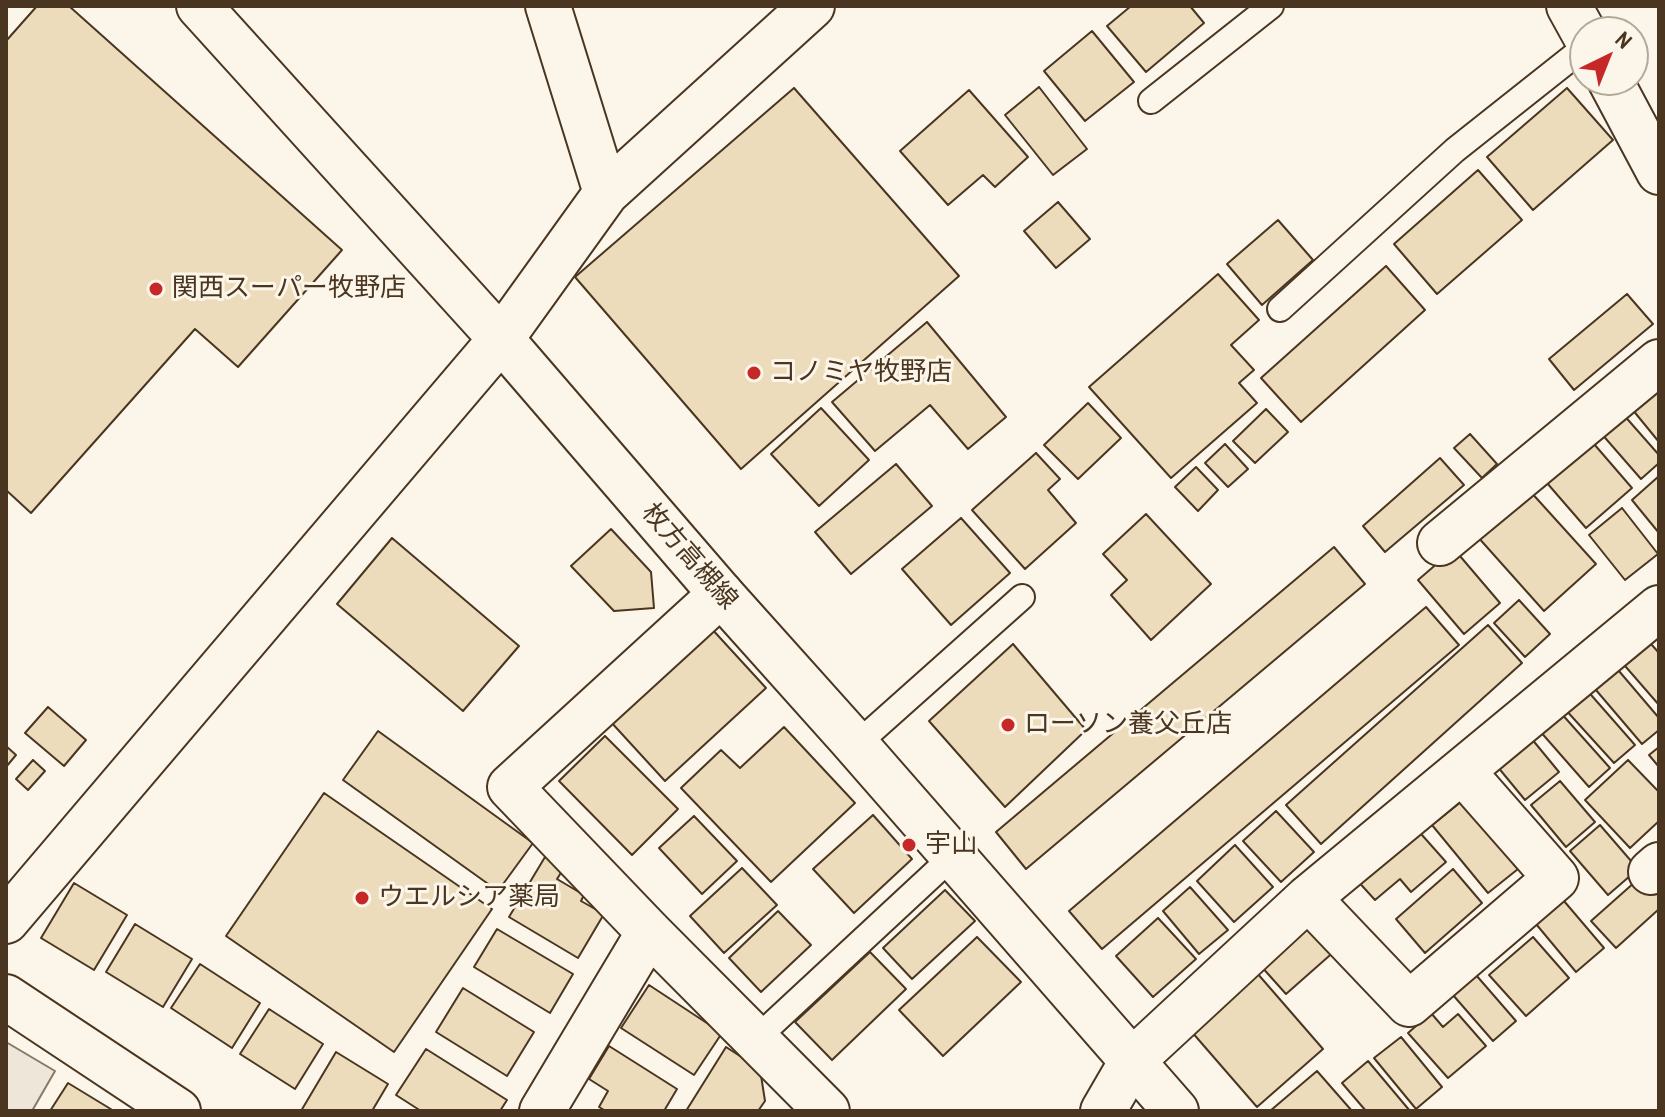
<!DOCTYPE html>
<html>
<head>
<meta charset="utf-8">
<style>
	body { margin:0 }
	#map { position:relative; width:1665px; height:1117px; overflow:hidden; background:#fbf6e9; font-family:"Archivo Narrow",sans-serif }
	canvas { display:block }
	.frame { position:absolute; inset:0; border:8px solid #4a3520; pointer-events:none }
	.north { position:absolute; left:1569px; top:16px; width:80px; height:80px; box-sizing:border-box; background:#fbf6e9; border:2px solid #b4a999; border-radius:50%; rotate:43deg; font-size:22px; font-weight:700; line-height:32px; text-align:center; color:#4a3520 }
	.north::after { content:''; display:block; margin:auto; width:28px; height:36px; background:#c62828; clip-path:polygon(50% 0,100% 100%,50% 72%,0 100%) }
</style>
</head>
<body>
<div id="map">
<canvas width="1665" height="1117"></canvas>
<div class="frame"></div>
<div class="north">N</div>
</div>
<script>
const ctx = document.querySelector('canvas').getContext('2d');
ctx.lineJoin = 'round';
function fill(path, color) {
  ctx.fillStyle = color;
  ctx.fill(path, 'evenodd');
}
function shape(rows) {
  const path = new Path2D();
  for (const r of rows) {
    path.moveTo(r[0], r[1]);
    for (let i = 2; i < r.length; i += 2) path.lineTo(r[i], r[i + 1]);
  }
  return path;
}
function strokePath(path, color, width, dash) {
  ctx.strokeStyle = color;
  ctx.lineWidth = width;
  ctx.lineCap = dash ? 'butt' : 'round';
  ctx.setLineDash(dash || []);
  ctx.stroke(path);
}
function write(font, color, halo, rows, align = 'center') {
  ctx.font = font + ' "Archivo Narrow","Noto Sans JP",sans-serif';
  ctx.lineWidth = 6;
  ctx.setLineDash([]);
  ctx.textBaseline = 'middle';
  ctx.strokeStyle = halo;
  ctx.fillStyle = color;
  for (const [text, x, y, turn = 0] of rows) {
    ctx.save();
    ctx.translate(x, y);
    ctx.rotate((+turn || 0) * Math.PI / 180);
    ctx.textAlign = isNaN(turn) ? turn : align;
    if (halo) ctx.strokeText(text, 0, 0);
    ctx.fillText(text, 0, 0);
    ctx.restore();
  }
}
const green = shape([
	[6,1042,55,1071,32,1111,6,1111,6,1042]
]);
fill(green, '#ede6d9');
strokePath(green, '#887966', 2);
const building = shape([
	[37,6,69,6,342,250,238,367,195,329,31,513,6,490,6,41,37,6],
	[1131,6,1190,6,1204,23,1146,72,1107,26,1131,6],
	[1092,31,1134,82,1085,121,1044,71,1092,31],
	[1039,87,1087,149,1053,175,1005,115,1039,87],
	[794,88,959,276,741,469,575,277,794,88],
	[1567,88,1613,140,1533,210,1487,157,1567,88],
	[969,90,1028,157,995,187,983,175,948,205,900,151,969,90],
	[1478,170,1522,220,1437,294,1394,244,1478,170],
	[1058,202,1090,239,1056,268,1024,231,1058,202],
	[1278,220,1313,260,1262,305,1227,264,1278,220],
	[1386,266,1425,310,1301,422,1261,378,1386,266],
	[1218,274,1259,320,1231,345,1254,370,1239,383,1257,403,1171,478,1089,387,1218,274],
	[1627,294,1653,324,1574,390,1549,359,1627,294],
	[927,322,1006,417,968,449,930,405,875,451,832,402,927,322],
	[1659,387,1659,442,1632,409,1659,387],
	[1088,403,1121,438,1078,479,1044,445,1088,403],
	[821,408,869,460,819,506,771,454,821,408],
	[1266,409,1288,432,1255,463,1233,441,1266,409],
	[1622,413,1659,455,1659,463,1641,479,1600,432,1622,413],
	[1470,434,1497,464,1482,478,1454,448,1470,434],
	[1225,444,1248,469,1228,487,1205,463,1225,444],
	[1594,444,1632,488,1586,528,1547,483,1594,444],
	[1036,453,1060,479,1048,490,1076,523,1025,569,972,510,1036,453],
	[1440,458,1464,485,1385,552,1363,526,1440,458],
	[896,464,932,506,851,574,815,532,896,464],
	[1196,467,1218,490,1198,511,1175,487,1196,467],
	[1659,476,1659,533,1632,500,1659,476],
	[1529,490,1596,564,1544,611,1477,536,1529,490],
	[1622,508,1658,554,1625,580,1589,535,1622,508],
	[1146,514,1211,584,1151,640,1111,595,1127,580,1103,554,1146,514],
	[961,518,1010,573,951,625,902,569,961,518],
	[611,529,651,572,654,608,614,611,571,566,611,529],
	[392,538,519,646,463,711,337,604,392,538],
	[1334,547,1365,584,1026,869,996,832,1334,547],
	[1454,549,1500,603,1464,634,1418,580,1454,549],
	[1519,600,1550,634,1525,657,1494,623,1519,600],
	[1426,607,1459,645,1102,949,1069,911,1426,607],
	[1488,625,1522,663,1321,844,1286,805,1488,625],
	[711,628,766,688,665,781,610,721,711,628],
	[1644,636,1659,653,1659,705,1619,659,1644,636],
	[1013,644,1086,730,1005,807,929,721,1013,644],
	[1613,664,1659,718,1659,730,1642,744,1590,683,1613,664],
	[1585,688,1635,745,1614,763,1564,708,1585,688],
	[48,707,86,740,64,766,25,733,48,707],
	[1560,712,1610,768,1589,787,1539,730,1560,712],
	[784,727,855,803,771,882,681,788,721,750,740,768,784,727],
	[378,731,533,843,498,891,343,780,378,731],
	[605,736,678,809,632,855,559,781,605,736],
	[1531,738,1559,772,1525,800,1497,766,1531,738],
	[6,746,16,755,6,767,6,746],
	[1659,747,1659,767,1649,755,1659,747],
	[33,760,45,771,28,790,16,779,33,760],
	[1628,760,1659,792,1659,821,1630,848,1585,800,1628,760],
	[1560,781,1595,822,1566,847,1531,805,1560,781],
	[324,793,492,909,394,1052,226,936,324,793],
	[1462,801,1518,869,1488,893,1432,825,1462,801],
	[1276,811,1314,852,1281,882,1243,841,1276,811],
	[873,815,912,859,854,913,813,869,873,815],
	[694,816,737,861,702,894,659,848,694,816],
	[1600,825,1638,869,1608,895,1570,851,1600,825],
	[1414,826,1446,862,1411,892,1400,879,1375,900,1355,878,1414,826],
	[1235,845,1273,887,1234,922,1197,881,1235,845],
	[545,857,564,868,557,879,584,895,581,901,604,914,578,958,509,917,545,857],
	[742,868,777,905,724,953,690,916,742,868],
	[1453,869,1482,903,1425,953,1396,919,1453,869],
	[1644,874,1659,891,1659,909,1616,948,1591,921,1644,874],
	[74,883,127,915,94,970,41,938,74,883],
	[1190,887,1228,930,1199,954,1163,911,1190,887],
	[945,890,975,921,912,979,883,948,945,890],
	[1564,901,1604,948,1576,972,1536,924,1564,901],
	[778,911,811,945,761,992,729,958,778,911],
	[1158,918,1196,959,1153,997,1116,956,1158,918],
	[1311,920,1337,949,1286,994,1260,965,1311,920],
	[135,924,192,959,163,1007,106,972,135,924],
	[497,929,573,974,550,1013,474,967,497,929],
	[977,937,1021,982,943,1056,899,1010,977,937],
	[1533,937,1569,978,1526,1016,1489,975,1533,937],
	[870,952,906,989,832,1060,795,1022,870,952],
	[200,964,260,1003,232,1048,171,1008,200,964],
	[1257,973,1323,1049,1257,1107,1191,1031,1257,973],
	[1476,975,1516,1021,1493,1041,1453,995,1476,975],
	[649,985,722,1033,694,1075,621,1028,649,985],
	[463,988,534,1032,507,1076,436,1032,463,988],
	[269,1009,323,1044,295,1089,240,1054,269,1009],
	[1431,1013,1443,1027,1458,1014,1486,1046,1448,1078,1408,1033,1431,1013],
	[1401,1037,1442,1087,1416,1109,1374,1058,1401,1037],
	[609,1046,677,1089,664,1111,606,1111,599,1107,608,1091,589,1079,609,1046],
	[726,1047,760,1069,765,1101,758,1111,686,1111,726,1047],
	[426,1049,507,1100,500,1111,421,1111,396,1095,426,1049],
	[336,1052,388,1084,372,1111,301,1111,336,1052],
	[1368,1061,1410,1111,1366,1111,1342,1083,1368,1061],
	[1317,1071,1352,1111,1270,1111,1317,1071],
	[68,1083,114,1111,50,1111,68,1083]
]);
fill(building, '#ecdcbc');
strokePath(building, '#4a3520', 2);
const service = shape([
	[1151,101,1271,6],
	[1280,309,1455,150,1585,47],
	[856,745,1022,597],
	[757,1038,953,856]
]);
const minor = shape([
	[548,6,606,193],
	[1569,6,1585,35],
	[1610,80,1659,172],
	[1440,543,1659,362],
	[721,594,510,787,649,932,827,1111],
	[1651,872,1659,865],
	[1308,898,1409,1004,1556,878,1462,771],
	[6,921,501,339,606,193,812,6],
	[6,997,178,1111],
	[542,1111,649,932],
	[1103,1111,1132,1061,1308,898,1659,608]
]);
const primary = shape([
	[199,6,501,339,721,594,850,738,1176,1111]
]);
strokePath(service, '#4a3520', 28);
strokePath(minor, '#4a3520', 48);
strokePath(primary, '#4a3520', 48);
strokePath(service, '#fbf6e9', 24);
strokePath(minor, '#fbf6e9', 44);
strokePath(primary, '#fbf6e9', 44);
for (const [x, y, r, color] of [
	[156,289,8,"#c62828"],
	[754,373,8,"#c62828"],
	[1008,725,8,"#c62828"],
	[909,845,8,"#c62828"],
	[362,898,8,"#c62828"]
]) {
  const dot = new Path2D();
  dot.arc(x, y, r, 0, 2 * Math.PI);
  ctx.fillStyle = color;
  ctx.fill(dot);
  strokePath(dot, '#fbf6e9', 3);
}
write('26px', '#4a3520', '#fbf6e9', [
	["関西スーパー牧野店",172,289],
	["コノミヤ牧野店",770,373],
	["ローソン養父丘店",1024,725],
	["宇山",925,845],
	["ウエルシア薬局",378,898]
], 'left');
write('26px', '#4a3520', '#fbf6e9', [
	["枚方高槻線",689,557,49]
]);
</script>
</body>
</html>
